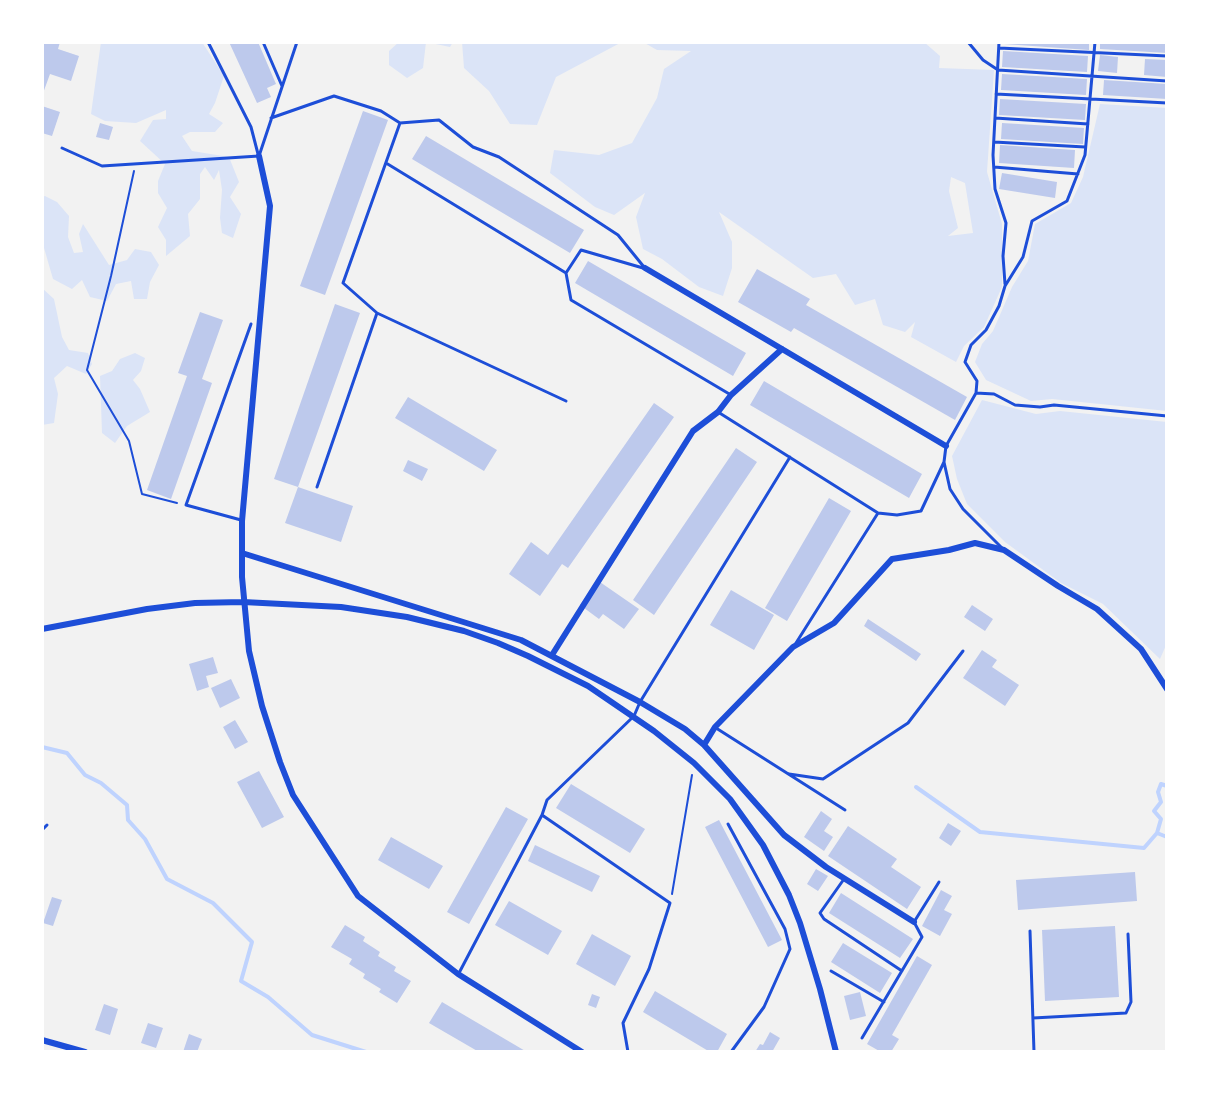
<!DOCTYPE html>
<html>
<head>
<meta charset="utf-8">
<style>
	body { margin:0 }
	#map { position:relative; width:1209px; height:1094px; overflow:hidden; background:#f2f2f2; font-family:Montserrat,sans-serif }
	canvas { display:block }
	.frame { position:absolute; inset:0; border:44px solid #fff; pointer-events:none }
</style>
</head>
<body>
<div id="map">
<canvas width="1209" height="1094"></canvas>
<div class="frame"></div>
</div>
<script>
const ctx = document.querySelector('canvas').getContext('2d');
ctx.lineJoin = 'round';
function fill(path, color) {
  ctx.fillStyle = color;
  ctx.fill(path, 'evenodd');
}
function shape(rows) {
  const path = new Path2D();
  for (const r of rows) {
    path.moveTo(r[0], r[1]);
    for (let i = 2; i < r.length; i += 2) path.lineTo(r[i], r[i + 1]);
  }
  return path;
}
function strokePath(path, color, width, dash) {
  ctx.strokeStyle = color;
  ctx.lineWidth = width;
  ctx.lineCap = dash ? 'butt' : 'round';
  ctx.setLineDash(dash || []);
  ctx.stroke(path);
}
fill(shape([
	[101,42,202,42,224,76,215,103,209,114,223,123,215,132,190,132,182,136,192,151,229,157,239,182,230,197,241,214,233,238,222,233,220,218,222,190,219,170,214,180,205,167,200,174,200,199,188,214,190,236,166,256,166,240,158,227,167,208,158,193,158,181,165,164,140,141,153,120,166,119,166,110,136,123,105,121,91,114],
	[399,42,453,42,450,47,426,42,423,68,407,78,389,65,389,51],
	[462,42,622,42,556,77,537,125,510,124,489,91,464,68],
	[643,42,924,42,940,56,939,68,994,70,987,172,1002,224,1002,287,984,327,964,346,956,362,911,337,915,322,905,332,883,325,875,299,855,305,836,274,813,278,719,212,732,242,732,268,723,296,699,287,662,259,643,249,636,217,645,193,614,215,595,207,550,173,554,150,599,155,632,143,657,98,664,69,691,51,657,50],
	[951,177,965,183,973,233,948,236,958,228,949,191],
	[1100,104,1167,108,1167,411,1052,399,1031,401,986,380,975,362,982,344,993,331,1012,287,1028,261,1035,224,1071,203,1083,177],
	[45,196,57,202,69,216,68,237,74,253,83,252,79,234,83,224,109,265,127,260,135,249,151,252,159,265,150,282,147,299,134,299,131,281,116,284,107,301,90,297,82,280,72,289,53,279,42,241,42,197],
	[42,288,54,299,62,337,69,350,88,353,92,364,86,374,67,366,54,378,58,394,54,423,42,425],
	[135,353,145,358,141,371,133,380,140,389,150,412,127,426,115,443,102,433,100,376,112,371,120,359],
	[982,400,1036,414,1060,411,1167,422,1167,643,1160,659,1103,604,1061,583,1005,542,967,504,957,479,952,456]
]), '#dbe4f7');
strokePath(shape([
	[42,747,67,753,85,775,101,783,127,805,128,820,145,839,167,879,213,903,252,942,241,981,268,997,312,1035,366,1052],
	[1167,786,1161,784,1158,792,1161,802,1154,811,1161,819,1157,833,1167,837],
	[916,787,980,832,1144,848,1157,833]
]), '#bfd3fe', 4);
fill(shape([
	[42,42,60,42,58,49,79,56,71,81,50,74,42,96],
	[229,42,258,42,276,84,267,88,271,97,257,103],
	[1004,42,1089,42,1089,50,1004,44],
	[1100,42,1167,42,1167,53,1100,49],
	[1003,51,1088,56,1087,72,1002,67],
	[1100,55,1118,57,1117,73,1098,71],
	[1145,59,1167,60,1167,77,1144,75],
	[1002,74,1087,79,1086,95,1001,90],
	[1104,80,1167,84,1167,99,1103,95],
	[1000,99,1086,104,1085,120,999,115],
	[42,106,60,112,52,136,42,133],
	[363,111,388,120,325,295,300,286],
	[100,123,113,127,109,140,96,137],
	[1002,123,1084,128,1083,144,1001,139],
	[426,136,584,230,570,253,412,159],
	[1000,145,1075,150,1074,168,999,163],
	[1002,173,1057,182,1055,198,999,189],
	[588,261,746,353,733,376,575,283],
	[757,269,810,299,806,305,967,397,955,420,794,328,791,332,738,302],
	[335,304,360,313,298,487,353,506,341,542,285,523,298,487,274,479],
	[200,312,223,320,202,379,212,383,171,499,147,490,187,376,178,373],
	[764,381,922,474,909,498,750,405],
	[408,397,497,450,484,471,395,418],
	[654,403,674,417,568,568,562,564,540,596,509,574,531,542,548,555],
	[736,448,757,462,654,615,633,600],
	[408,460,428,469,422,481,403,471],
	[829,498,851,511,787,621,765,608],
	[597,580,639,609,624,629,603,614,599,619,580,605],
	[731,590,774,615,754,650,710,625],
	[972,605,993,619,985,631,964,617],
	[868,619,921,654,916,661,864,626],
	[982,650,997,660,992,667,1019,685,1005,706,963,678],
	[213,657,218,673,206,676,209,687,197,691,189,664],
	[231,679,240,698,220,708,211,688],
	[235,720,248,742,235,749,223,727],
	[259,771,284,817,262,828,237,782],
	[571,784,645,829,630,853,556,808],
	[506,807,528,819,469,924,447,912],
	[821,811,832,819,824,831,833,837,824,851,804,837],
	[719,820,782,940,768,947,705,827],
	[948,823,961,831,951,846,939,838],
	[848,826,897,859,891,867,921,887,907,909,828,856],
	[391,837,443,866,429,889,378,860],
	[535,845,600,876,592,892,528,861],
	[816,869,828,876,818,891,807,884],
	[1135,872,1137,901,1018,910,1016,880],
	[941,890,952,896,944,910,952,914,940,936,922,926],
	[841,893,913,939,900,958,829,913],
	[52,897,62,900,53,926,43,923],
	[509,901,562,931,548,955,495,925],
	[345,925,365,937,363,941,380,952,378,956,396,967,394,971,411,981,397,1003,379,992,381,989,363,978,365,974,349,964,352,959,331,947],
	[1115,926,1119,997,1045,1001,1042,930],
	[592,934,631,956,615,986,576,964],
	[843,943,892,973,880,993,831,962],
	[917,956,932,965,892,1035,899,1039,891,1052,881,1052,867,1044],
	[655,991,727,1034,717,1052,710,1052,643,1012],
	[860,992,866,1016,850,1020,844,996],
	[592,994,600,997,596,1008,588,1005],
	[442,1002,527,1052,479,1052,429,1023],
	[104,1004,118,1009,110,1035,95,1030],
	[148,1023,163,1028,156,1048,141,1043],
	[770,1032,780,1038,772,1052,755,1052,760,1044,763,1045],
	[189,1034,202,1039,197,1052,183,1052]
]), '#bdc9ec');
strokePath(shape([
	[134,171,111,276,87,370,129,441,142,494,177,503],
	[672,894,692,775]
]), '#1d4ed8', 2);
strokePath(shape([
	[208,42,251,127,258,154],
	[263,42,282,86],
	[968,42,983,60,998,70,1167,81],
	[999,42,993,155,995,189,1006,223,1003,256,1005,284],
	[999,48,1167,56],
	[996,94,1167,103],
	[271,118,334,96,381,111,400,123,439,120,473,147,499,157,618,235,644,267],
	[995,118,1088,124],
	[994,142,1085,147],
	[62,148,102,166,259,156,297,42],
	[386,163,566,273,571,300,731,395],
	[994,167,1078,174],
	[566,273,581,250,643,268],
	[377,313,566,401],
	[976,393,994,394,1015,405,1040,407,1054,405,1167,416],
	[718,412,878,513,796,643],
	[317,487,377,313,343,283,400,123],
	[878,513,897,515,921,511,944,462],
	[241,520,186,505,251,324],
	[1002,548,963,509,950,489,944,462,946,446,976,393,977,381,965,362,971,345,986,330,999,306,1005,286,1023,257,1032,221,1067,201,1085,155,1095,42],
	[716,728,845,810],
	[789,774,823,779,908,723,963,651],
	[542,815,670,903,649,969,623,1023,628,1052],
	[728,824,785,929,790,949,764,1007,731,1052],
	[42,830,47,825],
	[844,879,820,913,824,919,902,971],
	[1030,931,1034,1052],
	[831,971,884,1002],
	[459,973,542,815,547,800,634,716,640,702,790,457],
	[1033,1018,1126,1013,1131,1002,1128,934],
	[862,1038,922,937,914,922,939,882]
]), '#1d4ed8', 3);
strokePath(shape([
	[259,156,270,206,242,521,242,577,249,651,262,706,280,762,293,795,358,896,458,974,582,1052],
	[645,268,946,446],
	[242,553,521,640,640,702,685,729,704,745,784,835,826,867,914,922],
	[42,629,147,609,195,603,243,602,341,607,407,617,464,631,498,643,528,656,588,686,654,731,694,763,730,799,763,845,789,895,800,923,820,989,836,1052],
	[552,655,693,431,718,412,731,395,782,349],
	[704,745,715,727,793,647,834,623,892,559,949,550,975,543,1004,550,1058,586,1097,609,1141,649,1167,689],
	[42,1040,85,1052]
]), '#1d4ed8', 6);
</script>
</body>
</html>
